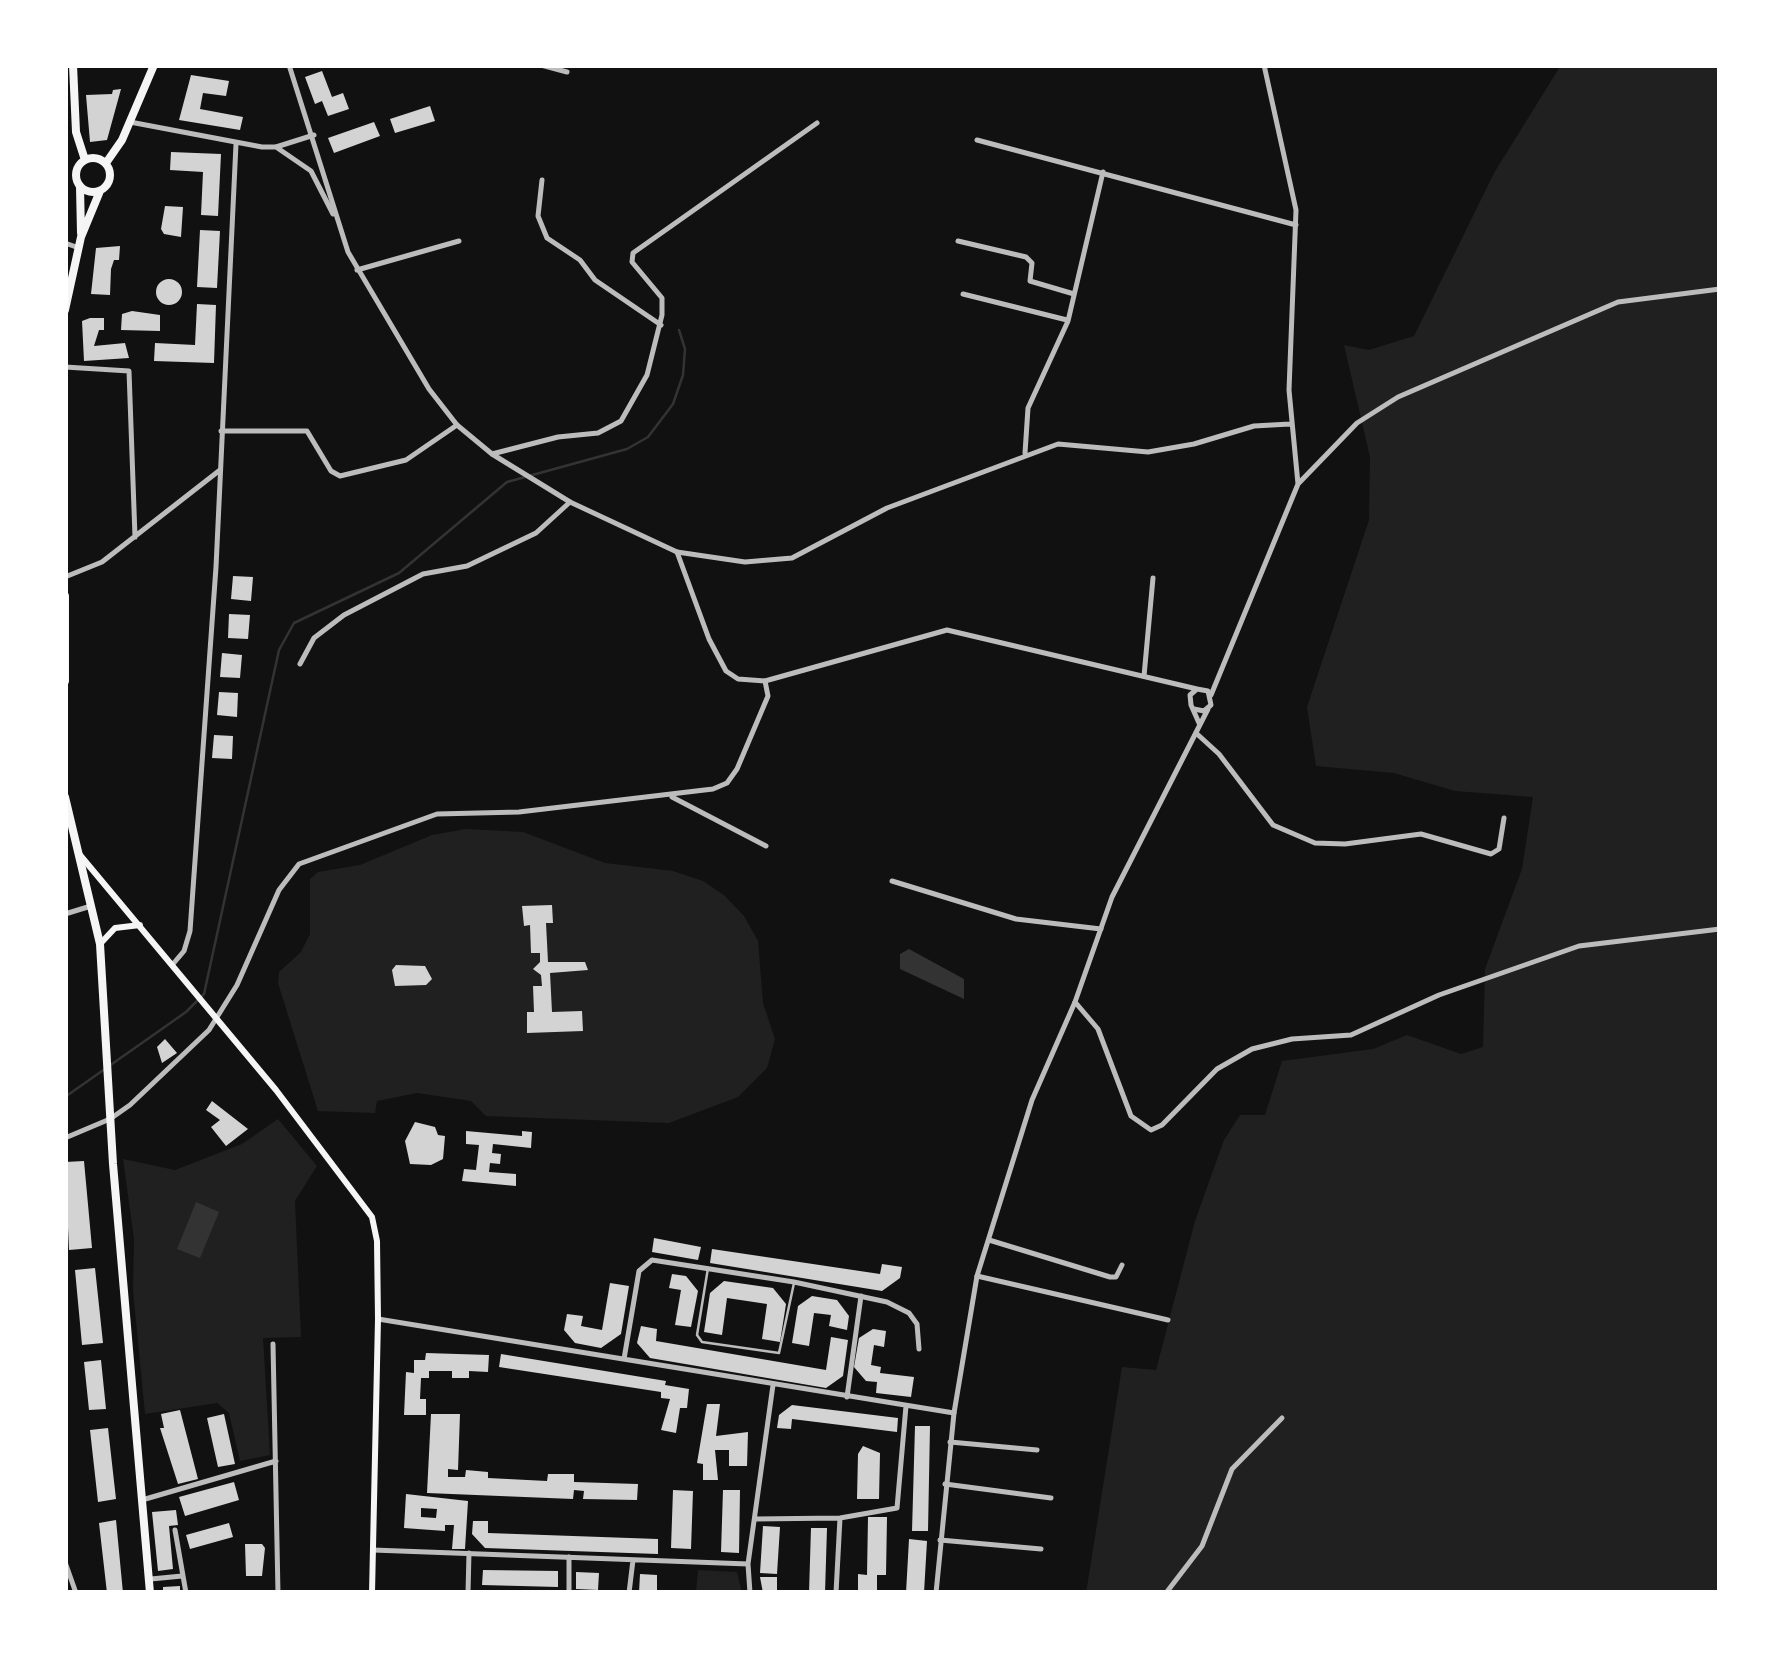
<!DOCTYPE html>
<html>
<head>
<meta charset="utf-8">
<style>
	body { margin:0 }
	#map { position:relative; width:1785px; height:1658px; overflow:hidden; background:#111; font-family:Manrope,sans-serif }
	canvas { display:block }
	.frame { position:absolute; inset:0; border:68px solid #fff; pointer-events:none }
</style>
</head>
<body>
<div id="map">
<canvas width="1785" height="1658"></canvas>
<div class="frame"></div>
</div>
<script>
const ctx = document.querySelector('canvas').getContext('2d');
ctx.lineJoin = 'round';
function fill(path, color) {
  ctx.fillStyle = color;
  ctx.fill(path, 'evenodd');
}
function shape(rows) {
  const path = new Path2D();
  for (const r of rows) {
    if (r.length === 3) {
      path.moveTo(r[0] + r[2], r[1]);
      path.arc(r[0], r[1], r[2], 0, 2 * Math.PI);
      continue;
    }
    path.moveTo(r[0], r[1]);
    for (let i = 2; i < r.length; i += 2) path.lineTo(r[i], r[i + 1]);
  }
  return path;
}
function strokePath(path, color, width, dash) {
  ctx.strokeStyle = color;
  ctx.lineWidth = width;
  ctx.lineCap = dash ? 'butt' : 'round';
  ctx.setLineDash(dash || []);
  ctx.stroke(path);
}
fill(shape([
	[1561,65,1720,65,1720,1593,1086,1593,1122,1367,1156,1370,1195,1221,1224,1140,1240,1115,1265,1115,1282,1061,1373,1049,1407,1035,1461,1054,1483,1047,1485,969,1522,869,1533,797,1455,791,1394,773,1316,766,1307,707,1369,520,1370,457,1344,345,1369,350,1414,336,1494,173],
	[466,829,523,832,605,863,673,871,703,881,724,895,744,916,758,941,763,1003,775,1039,767,1068,738,1097,669,1123,486,1116,471,1101,417,1093,377,1101,375,1113,318,1111,278,983,279,972,301,952,310,934,310,879,318,872,360,865,432,835],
	[278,1119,317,1166,295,1201,301,1337,263,1338,270,1455,240,1461,229,1413,217,1403,145,1414,133,1290,134,1239,123,1159,175,1170,242,1144],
	[698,1570,737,1572,742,1593,696,1593]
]), '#202020');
fill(shape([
	[909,949,964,979,964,999,900,969,900,954],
	[196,1202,219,1212,200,1258,177,1249]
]), '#333');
strokePath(shape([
	[65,1097,186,1012,204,994,279,650,294,623,399,573,507,482,627,449,648,437,673,404,683,375,685,349,679,330]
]), '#333', 2.5);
fill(shape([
	[322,71,332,97,343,93,349,109,328,116,322,101,315,104,305,77],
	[191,75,229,81,226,96,203,93,200,109,243,117,240,130,179,120],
	[121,89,107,140,90,142,86,95,112,94,113,90],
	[430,106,435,121,395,133,390,119],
	[374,122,380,136,334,153,328,138],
	[171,152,221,154,218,216,201,215,203,172,170,170],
	[165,206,183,207,181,237,164,234,161,229],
	[200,230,220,231,217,288,197,287],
	[120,246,119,260,114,260,111,269,110,295,91,294,96,248],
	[169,292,13],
	[197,304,216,305,214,363,154,361,155,343,195,345],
	[132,311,160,315,160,331,121,330,122,314],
	[90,318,104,318,104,330,99,330,94,346,125,343,129,358,84,361,82,321],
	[233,576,253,577,251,601,231,599],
	[229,614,250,615,248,639,228,638],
	[222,653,242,655,240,678,220,677],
	[219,692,238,693,237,717,217,715],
	[214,735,233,736,232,759,212,758],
	[552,905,553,923,546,923,548,962,585,962,588,970,550,973,552,1012,582,1011,583,1031,527,1033,527,1012,534,1012,533,986,542,986,541,975,533,969,540,962,540,953,531,953,530,925,524,926,522,906],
	[396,965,425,966,432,979,426,985,395,986,392,970],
	[165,1039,177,1053,162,1063,157,1047],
	[212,1101,248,1129,226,1146,211,1127,220,1120,206,1110],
	[415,1122,435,1127,438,1135,445,1136,443,1159,431,1165,410,1164,405,1141],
	[466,1131,522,1136,522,1131,532,1132,531,1148,493,1144,492,1153,501,1154,500,1164,490,1163,489,1172,516,1174,516,1186,462,1181,464,1169,476,1170,479,1145,466,1144],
	[84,1161,92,1248,69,1250,65,1162],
	[654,1238,701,1247,698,1260,652,1252],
	[712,1249,880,1274,882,1264,902,1267,900,1278,882,1291,710,1263],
	[95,1268,103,1343,82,1345,75,1270],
	[672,1274,686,1276,698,1291,691,1327,675,1325,681,1290,669,1288],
	[724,1281,773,1288,786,1304,780,1342,762,1339,767,1304,727,1298,722,1335,704,1332,710,1293],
	[610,1283,629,1286,621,1334,601,1348,575,1343,564,1330,567,1314,583,1316,581,1326,602,1330],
	[812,1296,837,1300,849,1316,847,1330,829,1326,831,1315,814,1313,809,1346,792,1343,798,1306],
	[641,1326,657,1329,656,1341,826,1370,831,1337,848,1340,843,1376,826,1388,650,1358,637,1343],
	[873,1329,886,1331,884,1347,874,1345,871,1365,881,1367,880,1373,914,1377,911,1397,876,1393,877,1382,866,1381,854,1367,859,1338],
	[426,1353,489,1355,488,1372,469,1371,469,1378,452,1378,452,1371,429,1371,429,1378,421,1378,420,1399,426,1399,426,1415,404,1415,406,1372,414,1373,414,1360,425,1360],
	[501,1354,666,1381,665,1385,689,1389,687,1408,680,1408,676,1433,661,1430,670,1399,661,1398,661,1392,499,1367],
	[101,1360,106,1409,89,1410,84,1362],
	[707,1404,720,1404,716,1436,748,1432,747,1466,729,1466,729,1450,715,1450,718,1480,703,1480,703,1464,697,1463],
	[792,1405,898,1418,897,1432,792,1419,791,1429,777,1428,779,1415],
	[180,1410,198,1479,178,1484,160,1428,164,1428,161,1414],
	[224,1414,235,1464,218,1467,207,1418],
	[431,1414,460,1414,458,1470,448,1469,448,1477,465,1477,466,1470,488,1472,488,1478,547,1481,548,1474,574,1474,574,1482,638,1484,637,1500,583,1499,584,1491,574,1490,573,1499,427,1493],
	[915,1426,930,1426,928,1531,912,1531],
	[108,1428,116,1499,98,1502,90,1430],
	[863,1446,880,1453,879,1499,857,1499,858,1454],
	[234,1482,239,1500,185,1516,179,1497],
	[673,1490,693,1491,691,1549,671,1548],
	[723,1490,740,1490,739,1553,721,1552],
	[406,1494,468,1501,465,1549,452,1549,454,1525,445,1525,445,1531,404,1528],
	[421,1508,437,1509,436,1518,421,1517],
	[176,1510,178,1525,169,1526,173,1569,158,1571,152,1512],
	[868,1517,887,1517,886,1575,877,1575,877,1593,858,1593,858,1574,867,1575],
	[116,1520,123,1593,107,1593,99,1523],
	[473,1521,488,1521,488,1533,658,1539,658,1554,485,1548,472,1534],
	[229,1523,233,1537,190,1549,186,1535],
	[763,1526,780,1527,777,1574,760,1573],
	[811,1528,827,1528,825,1593,809,1593],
	[909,1539,927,1541,924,1593,906,1593],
	[245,1544,262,1544,265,1548,262,1576,246,1576],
	[483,1570,558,1571,558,1587,482,1585],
	[576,1572,599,1573,598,1590,576,1589],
	[640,1574,657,1575,657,1593,639,1593],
	[760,1577,777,1577,777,1593,763,1593],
	[180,1586,180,1593,163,1593,163,1587]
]), '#d3d3d3');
strokePath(shape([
	[708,1268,697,1335,702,1342,779,1353,794,1283]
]), '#bcbcbc', 2.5);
strokePath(shape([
	[541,65,567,72],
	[130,122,262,147,276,147,314,135],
	[977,140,1296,225],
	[276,147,311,171,333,214],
	[542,180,538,216,547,238,580,260,595,280,661,325],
	[958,241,1026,257,1032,263,1030,281,1074,294],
	[65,243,79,248],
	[357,270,459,241],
	[963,294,1067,320],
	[65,367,129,371,135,537],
	[221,431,307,431,331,471,340,476,406,460,457,425],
	[1025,453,1028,408,1068,321,1103,172],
	[492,454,558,437,598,433,621,421,647,375,662,315,662,298,632,262,633,253,817,123],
	[1298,484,1357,423,1398,397,1618,302,1720,289],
	[677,552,745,562,792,558,887,508,1058,444,1148,452,1194,444,1254,426,1290,424],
	[65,577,102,562,220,470],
	[300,664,314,638,344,615,423,574,467,566,536,533,570,502],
	[1144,676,1153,578],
	[1211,695,1298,484,1289,390,1296,210,1264,65],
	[1196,733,1219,754,1273,825,1315,843,1345,844,1421,834,1491,854,1499,849,1504,818],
	[672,797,766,846],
	[892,881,1016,919,1101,929],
	[65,914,91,906],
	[173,964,184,951,190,931,216,567,236,144],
	[1075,1002,1098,1029,1131,1116,1151,1130,1162,1125,1217,1069,1252,1049,1292,1039,1351,1035,1439,995,1579,946,1720,929],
	[65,1138,110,1119,130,1105,209,1030,237,985,279,890,299,864,437,814,519,812,713,789,727,783,737,769,768,696,765,681],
	[989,1240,1110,1277,1116,1277,1122,1265],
	[977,1276,1168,1320],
	[378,1319,954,1413],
	[273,1344,278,1593],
	[624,1359,639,1271,652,1260,794,1282,887,1302,909,1313,917,1324,919,1349],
	[847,1397,861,1296],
	[950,1442,1037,1450],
	[945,1484,1051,1498],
	[142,1500,276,1461],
	[755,1519,840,1518,897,1508,906,1406],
	[175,1530,186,1593],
	[940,1540,1041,1549],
	[373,1550,748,1564],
	[65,1562,76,1593],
	[151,1579,182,1576],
	[468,1593,469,1553],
	[569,1593,569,1557],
	[629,1593,633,1560],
	[750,1593,748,1564,773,1385],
	[836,1593,840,1518],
	[1166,1593,1202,1546,1232,1469,1282,1418]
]), '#bcbcbc', 5);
strokePath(shape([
	[289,65,348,252,429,389,457,425,492,454,570,502,677,552,709,639,726,671,738,679,765,681,947,630,1197,689],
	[1194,709,1204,711,1211,705,1208,691,1197,689,1190,695,1191,705,1199,723],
	[936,1593,954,1413,977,1276,1032,1100,1075,1002,1112,897,1208,709]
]), '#bcbcbc', 5);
strokePath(shape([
	[80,855,276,1090,372,1217,377,1241,378,1319,372,1593],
	[100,944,115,928,140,925]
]), '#f5f5f5', 6);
strokePath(shape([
	[73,65,76,132,85,160],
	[93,175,17],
	[106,163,122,140,154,65],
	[80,187,81,233],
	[65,310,81,237,100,191],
	[65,596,65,681],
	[65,797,100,944,113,1164,150,1593]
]), '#f5f5f5', 8);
</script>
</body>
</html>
